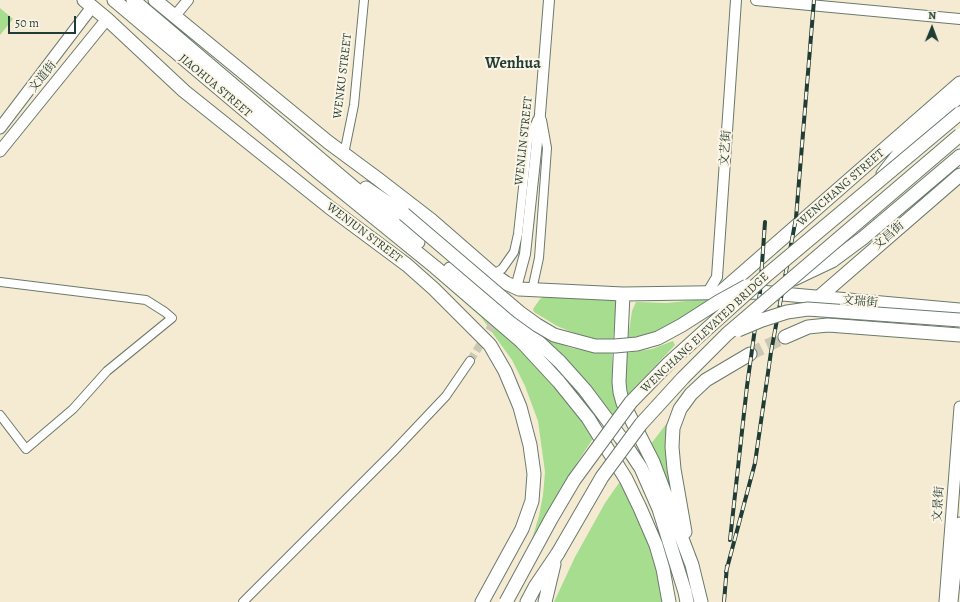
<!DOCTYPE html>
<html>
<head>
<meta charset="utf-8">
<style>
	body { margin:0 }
	#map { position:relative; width:960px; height:602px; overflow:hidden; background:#f5ebd3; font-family:Alegreya,serif }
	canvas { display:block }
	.north { position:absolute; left:912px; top:8px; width:40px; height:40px; -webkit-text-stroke:3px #fcf5e5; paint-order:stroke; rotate:1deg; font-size:11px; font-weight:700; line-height:16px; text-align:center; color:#1f3d34 }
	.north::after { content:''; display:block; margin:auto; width:14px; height:18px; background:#1f3d34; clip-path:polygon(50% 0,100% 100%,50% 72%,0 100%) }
	.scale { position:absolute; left:8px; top:16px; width:68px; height:18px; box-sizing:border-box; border:2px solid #1f3d34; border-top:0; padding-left:5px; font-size:12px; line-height:14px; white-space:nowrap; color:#1f3d34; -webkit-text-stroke:3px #fcf5e5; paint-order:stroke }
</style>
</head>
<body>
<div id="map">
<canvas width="960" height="602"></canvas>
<div class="north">N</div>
<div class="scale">50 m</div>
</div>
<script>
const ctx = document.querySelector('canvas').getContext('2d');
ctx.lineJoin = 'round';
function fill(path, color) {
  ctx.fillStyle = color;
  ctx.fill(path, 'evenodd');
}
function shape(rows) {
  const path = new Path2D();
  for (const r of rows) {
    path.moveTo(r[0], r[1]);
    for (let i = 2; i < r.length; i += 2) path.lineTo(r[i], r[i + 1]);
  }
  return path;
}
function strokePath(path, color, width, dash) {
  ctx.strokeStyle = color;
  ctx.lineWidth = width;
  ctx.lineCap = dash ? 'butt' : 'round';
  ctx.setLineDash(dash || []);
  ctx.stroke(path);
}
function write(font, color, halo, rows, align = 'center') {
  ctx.font = font + ' Alegreya,"Noto Serif SC",serif';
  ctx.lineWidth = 4;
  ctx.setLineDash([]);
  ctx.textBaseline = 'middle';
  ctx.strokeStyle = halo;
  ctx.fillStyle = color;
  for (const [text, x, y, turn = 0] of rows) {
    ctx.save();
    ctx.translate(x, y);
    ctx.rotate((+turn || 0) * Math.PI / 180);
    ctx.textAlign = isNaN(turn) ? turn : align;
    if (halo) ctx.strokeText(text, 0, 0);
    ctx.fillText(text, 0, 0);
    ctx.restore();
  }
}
fill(shape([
	[0,8,13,19,0,35],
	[438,279,513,342,567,397,594,437,567,478,532,539,539,516,543,495,545,472,538,421,525,386,512,360,481,317],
	[547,295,617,299,613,340,602,340,585,337,569,331,557,326,534,312,533,309,540,299],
	[714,298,715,303,651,334,628,338,632,311,636,302,667,303],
	[515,314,549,339,571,348,592,352,612,353,613,382,618,408,612,416],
	[673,341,675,345,628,395,625,382,626,353,652,349],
	[674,414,674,495,660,464,650,445],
	[621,480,654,555,664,602,554,602,575,557,605,503]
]), '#a6dd8e');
strokePath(shape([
	[470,361,498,316]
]), '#cac8b3', 8, [8, 4]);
strokePath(shape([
	[750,354,785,337]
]), '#cac8b3', 13, [13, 6]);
const minor = shape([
	[344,154,354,105,364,0],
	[493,274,502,269,514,252,518,234,528,141,537,120],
	[0,282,146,300,165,312,172,318,107,371,73,409,26,449,0,415],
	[532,290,539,258,547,148,542,120],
	[243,602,393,452,446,396,470,361]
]);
const tertiary = shape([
	[756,0,960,19],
	[174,17,188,0],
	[517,284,525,254,540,114,549,0],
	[708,292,717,277,736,0]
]);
const secondary = shape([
	[0,128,92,7],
	[0,151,107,19],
	[945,602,960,407],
	[952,602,960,523]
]);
const trunk = shape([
	[84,0,107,19,184,91,329,207,407,265,434,289,490,345,505,371,520,407,530,445,534,474,532,501,522,529,482,602],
	[114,0,317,171,435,267,521,341,559,382,588,418,626,479,640,508,656,545,663,569,669,602],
	[133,0,418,242],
	[155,0,328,142,378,179,431,220,493,274,506,283,519,289,623,294,760,292,960,310],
	[883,174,911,138,960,96],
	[366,188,404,214],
	[450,269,529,333,560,362,585,390,621,438,641,468,659,509,685,592,687,602],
	[794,279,832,261,863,238,960,156],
	[721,292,960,83],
	[623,294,619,382,620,392,623,403,653,462,692,565,701,602],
	[818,298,960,175],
	[785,337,808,327,828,325,960,335],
	[685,532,674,469,672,447,673,428,680,409,691,394,706,380,750,354],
	[527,602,535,587,558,553],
	[545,602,554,564]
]);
strokePath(minor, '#6a7a6c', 10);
strokePath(tertiary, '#6a7a6c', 12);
strokePath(secondary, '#6a7a6c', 13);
strokePath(trunk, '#6a7a6c', 15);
strokePath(minor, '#fff', 8);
strokePath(tertiary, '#fff', 10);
strokePath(secondary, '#fff', 11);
strokePath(trunk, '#fff', 13);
const rail = shape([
	[730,540,747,386,760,292,765,222],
	[726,572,755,463,771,352,796,218,814,0],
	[724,602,727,566]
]);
strokePath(rail, '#1f3d34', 4);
strokePath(rail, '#fcf5e5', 2.5, [8]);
const trunkBridge = shape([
	[404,214,519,312,537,325,554,335,595,346,615,346,637,344,658,338,682,325,718,302,747,286],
	[738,330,762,320,787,312,808,309,960,320],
	[558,553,602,477,641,424,683,378,727,334,960,135],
	[506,602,551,519,574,480,631,402,669,363,768,274,960,113]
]);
strokePath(trunkBridge, '#6a7a6c', 15, []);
strokePath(trunkBridge, '#fff', 13);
write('12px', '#1f3d34', '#fcf5e5', [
	["WENKU STREET",343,76,-83],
	["文道街",43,77,-51],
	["JIAOHUA STREET",215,86,40],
	["WENLIN STREET",524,141,-84],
	["文艺街",726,148,-86],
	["WENCHANG STREET",841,188,-41],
	["WENJUN STREET",364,233,37],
	["文昌街",889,236,-41],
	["文瑞街",860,302,5],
	["WENCHANG ELEVATED BRIDGE",705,333,-43],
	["文景街",939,504,-86]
]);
write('bold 16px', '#1f3d34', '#fcf5e5', [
	["Wenhua",513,64]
]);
</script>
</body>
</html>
